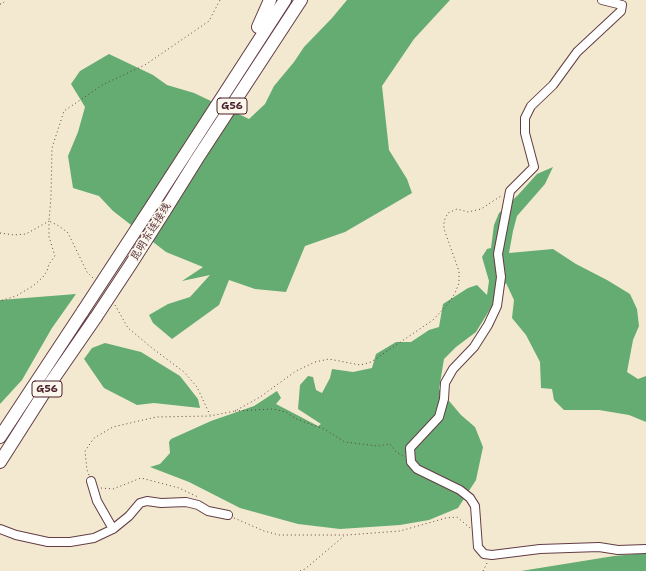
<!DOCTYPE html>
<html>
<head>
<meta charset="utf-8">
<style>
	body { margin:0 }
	canvas { display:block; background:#f3e9d0 }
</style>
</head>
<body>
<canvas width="646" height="571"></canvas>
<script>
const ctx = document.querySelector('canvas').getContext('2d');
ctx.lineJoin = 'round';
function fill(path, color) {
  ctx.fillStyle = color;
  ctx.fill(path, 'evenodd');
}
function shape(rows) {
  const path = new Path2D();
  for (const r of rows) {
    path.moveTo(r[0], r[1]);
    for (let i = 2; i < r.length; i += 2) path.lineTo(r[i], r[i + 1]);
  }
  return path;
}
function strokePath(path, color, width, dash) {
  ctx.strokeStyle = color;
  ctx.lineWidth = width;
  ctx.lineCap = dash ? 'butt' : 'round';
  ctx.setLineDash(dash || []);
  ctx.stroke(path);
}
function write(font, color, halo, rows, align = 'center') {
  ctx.font = font + ' "Shantell Sans","LXGW WenKai TC",sans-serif';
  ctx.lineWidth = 3.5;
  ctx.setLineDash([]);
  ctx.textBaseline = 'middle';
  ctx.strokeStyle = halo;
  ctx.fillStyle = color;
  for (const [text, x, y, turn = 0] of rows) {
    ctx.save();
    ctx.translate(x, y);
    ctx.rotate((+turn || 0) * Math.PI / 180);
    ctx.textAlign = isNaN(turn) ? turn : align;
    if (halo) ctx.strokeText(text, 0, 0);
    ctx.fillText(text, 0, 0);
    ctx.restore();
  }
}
fill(shape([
	[347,0,450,0,414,39,382,86,389,150,407,179,412,193,345,232,305,246,286,292,255,289,229,280,219,305,172,339,153,323,149,315,168,304,190,297,210,275,182,281,203,267,166,252,113,211,99,196,73,188,68,156,78,132,85,107,71,84,80,71,109,54,153,75,167,85,194,93,249,119,265,104,274,86,294,62,304,47,332,18],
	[553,167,545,184,517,216,513,231,509,253,553,249,576,264,607,280,630,294,637,309,639,326,633,340,627,372,638,379,646,376,646,422,629,415,599,410,564,410,554,400,552,389,541,388,540,362,526,335,512,318,514,300,506,283,476,332,456,347,444,359,439,389,461,415,475,427,483,447,476,480,458,508,429,520,400,525,340,529,298,524,240,508,189,482,150,467,160,464,170,453,169,442,171,439,211,421,254,406,277,391,281,398,276,404,318,426,321,424,298,409,300,385,308,376,313,377,316,390,322,393,330,378,332,369,353,372,372,368,376,354,396,342,411,342,429,330,439,327,443,304,468,288,477,285,487,295,489,281,482,257,487,249,491,248,494,225,499,213,518,195,537,174],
	[76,294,52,328,22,380,0,404,0,300],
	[105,343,141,352,180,376,198,399,200,408,154,403,137,405,104,388,84,359,92,348],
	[646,553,646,571,521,571,614,556]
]), '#65ac73');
const minor = shape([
	[602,0,622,5,621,11,577,52,553,85,531,106,525,118,525,133,534,167,510,191,498,254,501,277,497,306,488,325,474,347,453,369,445,383,444,399,439,417,410,448,411,462,417,469,460,490,470,498,475,506,478,547,484,554,492,555,540,549,599,547,618,550,646,549],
	[91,481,97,501,113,529],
	[0,529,16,535,48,542,70,542,94,538,113,529,129,516,140,503,147,501,161,503,186,502,198,505,208,511,228,515]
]);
const highway = shape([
	[258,27,270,0],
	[153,204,285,0],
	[164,212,197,159,301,0],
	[0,437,83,311],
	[0,462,49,385,96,317]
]);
strokePath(minor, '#633d44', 10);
strokePath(highway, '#633d44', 14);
strokePath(shape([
	[0,4,2,4,6,0],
	[0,233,14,235,26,234,49,221,49,237,55,256,49,264,47,271,43,277,33,286,16,296,0,301],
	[93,278,87,272,68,233,59,226,49,221,51,197,52,148,64,111,104,84,145,65,209,21,220,0],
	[115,305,128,328,152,348,184,372,197,387,210,415],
	[235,411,273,409,286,412,296,419,324,429,345,442,378,446,390,444,396,452,403,456],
	[89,475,87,470,85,451,94,438,113,427,156,417,210,416,235,411,260,397,296,371,315,362,329,359,360,365,371,362,433,320,448,304,455,293,459,283,459,271,444,229,444,221,448,213,457,209,468,212,481,209,501,196],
	[101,488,113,489,141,478,179,488,198,497],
	[234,518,264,531,279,535,347,535,400,531,446,518,457,517,470,528],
	[300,571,305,569,344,536],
	[483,571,488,561]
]), '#633d44', 1, [1, 3]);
strokePath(minor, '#fff', 8);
strokePath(highway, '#fff', 12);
const highwayBridge = shape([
	[83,311,153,204],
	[96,317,131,264,164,212]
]);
strokePath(highwayBridge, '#633d44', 14, []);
strokePath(highwayBridge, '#fff', 12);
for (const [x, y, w] of [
	[232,106,30],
	[47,389,30]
]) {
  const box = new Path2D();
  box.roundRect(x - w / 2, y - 8, w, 16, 3);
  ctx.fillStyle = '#fbf7ec';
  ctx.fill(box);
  strokePath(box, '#4a1f2b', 1);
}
write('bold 10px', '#4a1f2b', null, [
	["G56",232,106],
	["G56",47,389]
]);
write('11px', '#4a1f2b', '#fbf7ec', [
	["昆明东连接线",151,232,-58]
]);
</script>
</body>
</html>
